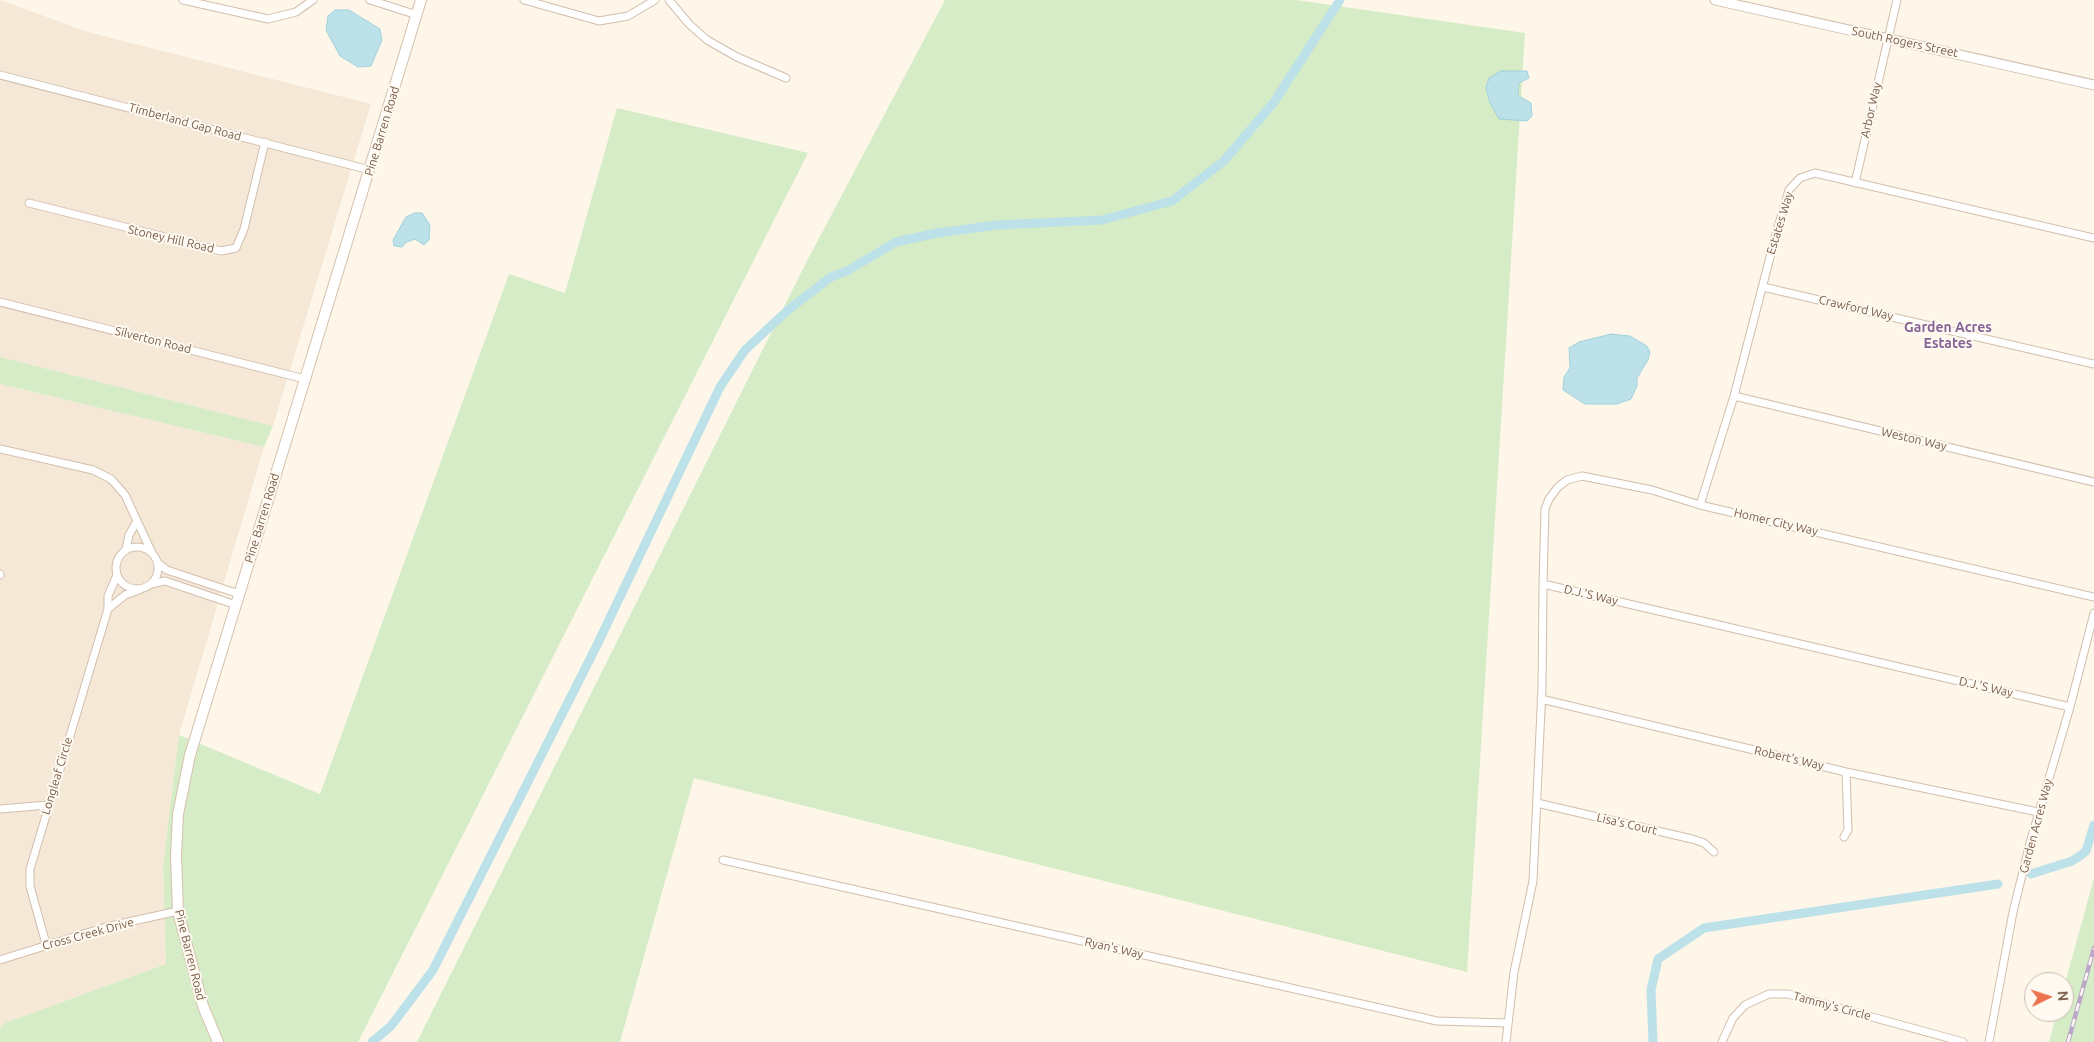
<!DOCTYPE html>
<html>
<head>
<meta charset="utf-8">
<style>
	body { margin:0 }
	#map { position:relative; width:2094px; height:1042px; overflow:hidden; background:#fdf6e9; font-family:Ubuntu,sans-serif }
	canvas { display:block }
	.north { position:absolute; left:2024px; top:972px; width:50px; height:50px; box-sizing:border-box; background:#fffaf1; border:1px solid #cabbaf; border-radius:50%; rotate:86deg; font-size:14px; font-weight:700; line-height:20px; text-align:center; color:#7a5d4b }
	.north::after { content:''; display:block; margin:auto; width:18px; height:22px; background:#eb724b; clip-path:polygon(50% 0,100% 100%,50% 72%,0 100%) }
</style>
</head>
<body>
<div id="map">
<canvas width="2094" height="1042"></canvas>
<div class="north">N</div>
</div>
<script>
const ctx = document.querySelector('canvas').getContext('2d');
ctx.lineJoin = 'round';
function fill(path, color) {
  ctx.fillStyle = color;
  ctx.fill(path, 'evenodd');
}
function shape(rows) {
  const path = new Path2D();
  for (const r of rows) {
    if (r.length === 3) {
      path.moveTo(r[0] + r[2], r[1]);
      path.arc(r[0], r[1], r[2], 0, 2 * Math.PI);
      continue;
    }
    path.moveTo(r[0], r[1]);
    for (let i = 2; i < r.length; i += 2) path.lineTo(r[i], r[i + 1]);
  }
  return path;
}
function strokePath(path, color, width, dash) {
  ctx.strokeStyle = color;
  ctx.lineWidth = width;
  ctx.lineCap = dash ? 'butt' : 'round';
  ctx.setLineDash(dash || []);
  ctx.stroke(path);
}
function write(font, color, halo, rows, align = 'center') {
  ctx.font = font + ' Ubuntu,sans-serif';
  ctx.lineWidth = 4;
  ctx.setLineDash([]);
  ctx.textBaseline = 'middle';
  ctx.strokeStyle = halo;
  ctx.fillStyle = color;
  for (const [text, x, y, turn = 0] of rows) {
    ctx.save();
    ctx.translate(x, y);
    ctx.rotate((+turn || 0) * Math.PI / 180);
    ctx.textAlign = isNaN(turn) ? turn : align;
    if (halo) ctx.strokeText(text, 0, 0);
    ctx.fillText(text, 0, 0);
    ctx.restore();
  }
}
fill(shape([
	[0,0,88,32,371,104,273,426,0,357],
	[0,384,264,447,179,735,163,865,166,964,5,1023,0,1029]
]), '#f5e8d7');
fill(shape([
	[945,0,1296,0,1525,33,1467,972,694,778,620,1042,417,1042,807,261],
	[617,108,808,153,358,1042,0,1042,0,1029,5,1023,166,964,163,865,179,735,320,794,509,274,565,293],
	[0,357,273,426,264,447,0,384],
	[2094,878,2094,1042,2049,1042,2057,1012,2064,1012,2064,987]
]), '#d5ecc6');
const water = shape([
	[335,10,349,10,380,29,382,40,371,66,358,67,340,56,326,30,328,16,335,10],
	[1501,71,1527,71,1529,78,1519,83,1518,92,1519,96,1531,103,1532,116,1527,121,1499,119,1490,103,1486,88,1489,78,1501,71],
	[415,213,422,213,430,225,429,240,424,245,415,239,407,242,402,247,394,246,393,240,406,217,415,213],
	[1611,334,1630,336,1647,346,1650,352,1648,360,1637,378,1637,386,1631,399,1617,404,1585,404,1563,390,1564,377,1570,368,1569,348,1579,342,1611,334]
]);
fill(water, '#bce1e8');
strokePath(water, '#a2d1db', 1);
strokePath(shape([
	[2031,874,2072,861,2080,856,2086,851,2094,825],
	[372,1042,391,1026,433,970,597,645,720,387,745,350,788,310,831,277,847,271,896,242,937,233,997,225,1102,220,1172,201,1224,161,1274,102,1340,0],
	[1653,1042,1651,990,1658,959,1704,928,1998,884]
]), '#bce1e8', 9);
const minor = shape([
	[183,0,268,19,296,12,313,0],
	[370,0,417,15],
	[524,0,599,21,628,16,655,0],
	[669,0,689,24,707,40,737,57,786,78],
	[0,75,370,170],
	[1855,183,1897,0],
	[29,203,221,251,236,248,244,229,265,142],
	[1763,287,2094,364],
	[0,302,305,379],
	[1734,396,2094,482],
	[0,449,93,470,111,479,125,495,152,553],
	[1700,505,1734,396,1776,234,1789,190,1800,178,1815,173,2094,238],
	[137,568,21],
	[126,549,129,535,136,523],
	[158,563,167,570,239,594],
	[0,574,0,575],
	[151,584,165,581,236,605],
	[1543,584,1545,509,1549,499,1558,487,1567,480,1582,476,1652,490,1700,505,2094,597],
	[108,609,125,595,139,590],
	[1541,699,1846,772,2038,812],
	[1537,803,1692,839,1704,843,1714,852],
	[0,809,48,805],
	[1844,837,1848,830,1846,772],
	[723,860,1437,1021,1508,1023],
	[46,944,30,886,30,869,108,609,108,596,117,575],
	[0,960,106,927,178,911],
	[1506,1042,1514,972,1533,881,1542,688,1543,584,2070,707],
	[1722,1042,1733,1018,1745,1005,1769,994,1788,994,1963,1042],
	[1989,1042,2013,912,2030,843,2070,707,2094,613]
]);
const tertiary = shape([
	[1715,0,2094,85]
]);
const secondary = shape([
	[218,1042,203,1006,178,911,176,856,178,814,185,780,190,755,421,0]
]);
strokePath(minor, '#d1beae', 9);
strokePath(tertiary, '#d1beae', 11);
strokePath(secondary, '#d6c0ad', 12);
strokePath(minor, '#fff', 7);
strokePath(tertiary, '#fff', 9);
strokePath(secondary, '#fff', 10);
const rail = shape([
	[2068,1042,2094,948]
]);
strokePath(rail, '#b9a6c9', 4.5);
strokePath(rail, '#fffaf1', 2.5, [8]);
write('12px', '#7a5d4b', '#fffaf1', [
	["South Rogers Street",1905,42,12],
	["Arbor Way",1871,110,-77],
	["Timberland Gap Road",185,122,15],
	["Pine Barren Road",382,131,-73],
	["Estates Way",1780,223,-73],
	["Stoney Hill Road",171,239,13],
	["Crawford Way",1856,308,13],
	["Silverton Road",153,340,14],
	["Weston Way",1914,439,13],
	["Pine Barren Road",262,518,-73],
	["Homer City Way",1776,522,13],
	["D.J.'S Way",1591,595,13],
	["D.J.'S Way",1986,687,13],
	["Robert's Way",1789,758,13],
	["Longleaf Circle",57,776,-73],
	["Lisa's Court",1627,824,13],
	["Garden Acres Way",2036,826,-75],
	["Cross Creek Drive",88,934,-15],
	["Ryan's Way",1114,948,13],
	["Pine Barren Road",190,955,76],
	["Tammy's Circle",1832,1006,15]
]);
write('bold 14px', '#866395', '#fffaf1', [
	["Garden Acres",1948,327],
	["Estates",1948,343]
]);
</script>
</body>
</html>
